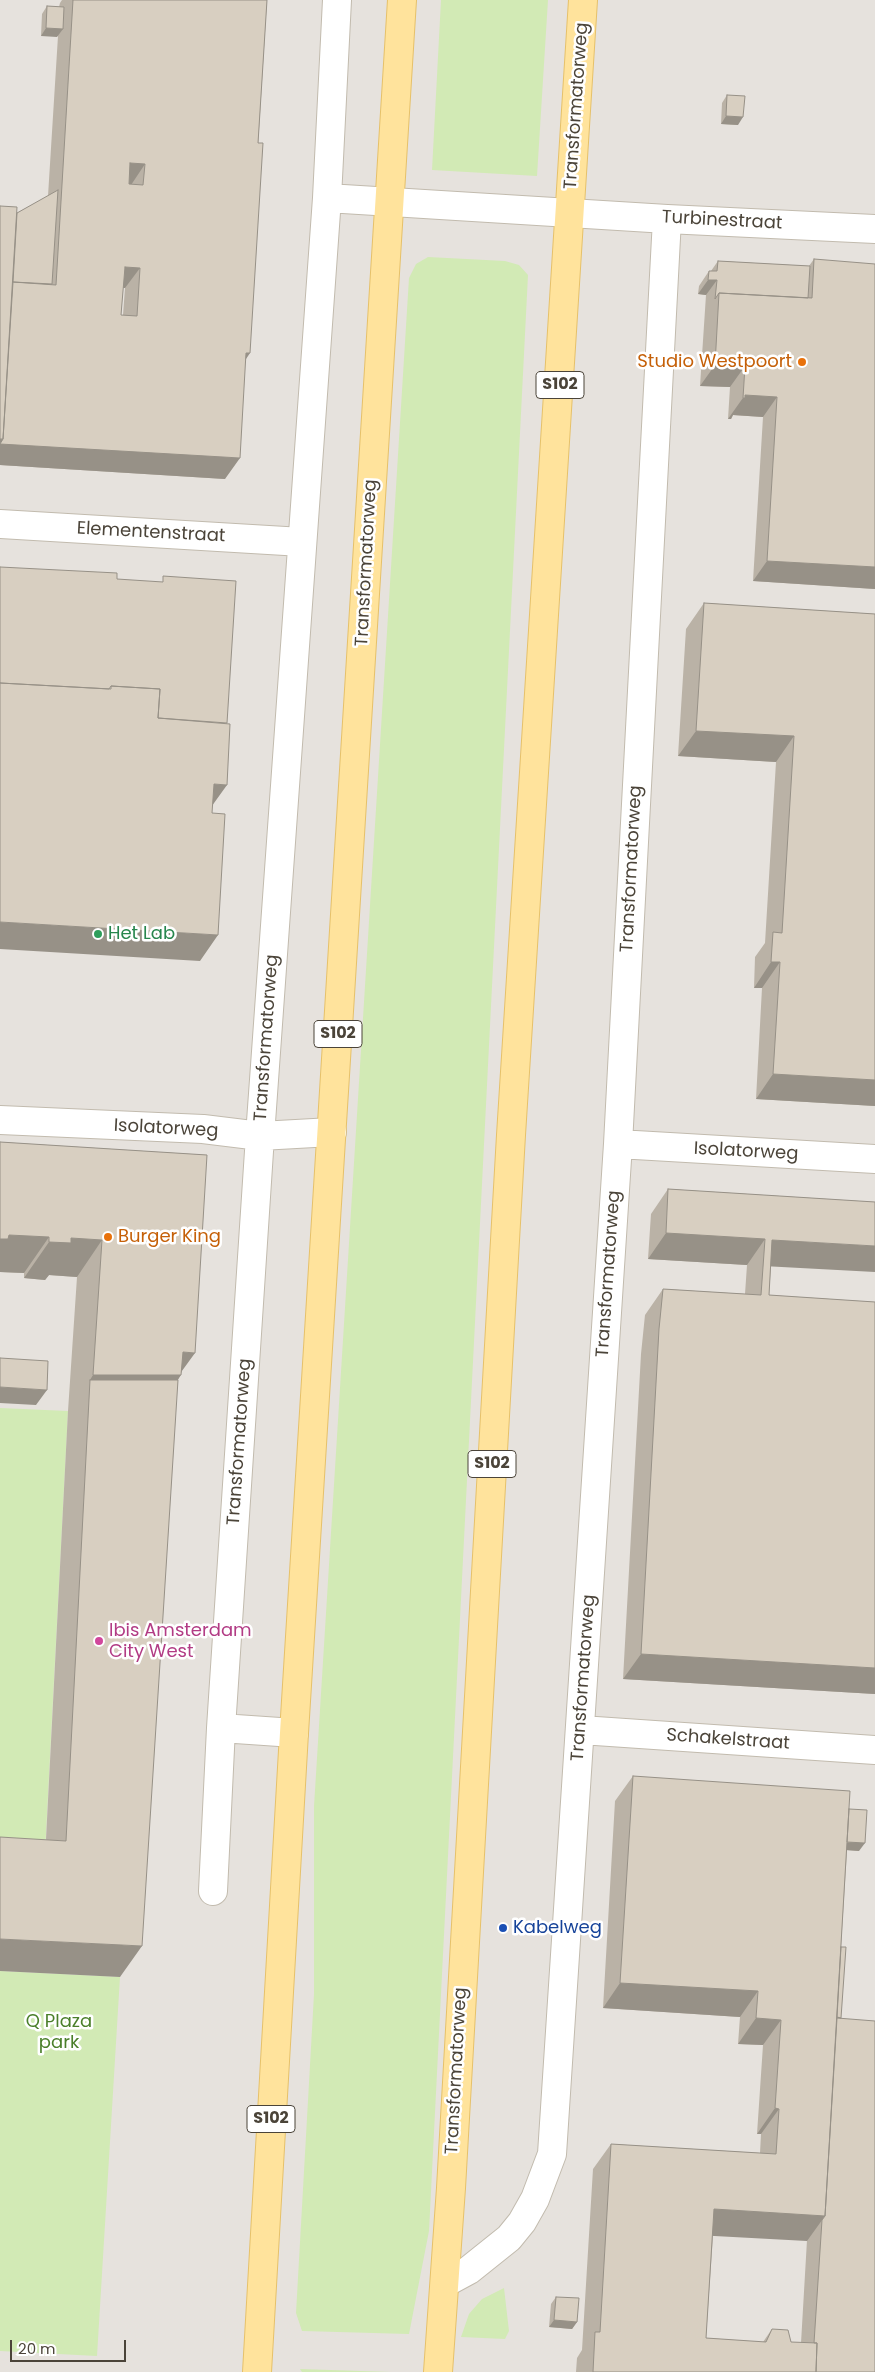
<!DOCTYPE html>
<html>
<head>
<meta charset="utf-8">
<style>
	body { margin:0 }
	#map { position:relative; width:875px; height:2372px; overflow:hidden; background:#f6f3ec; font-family:Poppins,sans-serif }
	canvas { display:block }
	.scale { position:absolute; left:10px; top:2340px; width:116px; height:22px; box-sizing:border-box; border:2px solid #4b4439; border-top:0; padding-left:6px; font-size:15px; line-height:18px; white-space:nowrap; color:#4b4439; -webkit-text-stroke:4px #fff; paint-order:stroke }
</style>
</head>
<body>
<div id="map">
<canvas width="875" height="2372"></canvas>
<div class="scale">20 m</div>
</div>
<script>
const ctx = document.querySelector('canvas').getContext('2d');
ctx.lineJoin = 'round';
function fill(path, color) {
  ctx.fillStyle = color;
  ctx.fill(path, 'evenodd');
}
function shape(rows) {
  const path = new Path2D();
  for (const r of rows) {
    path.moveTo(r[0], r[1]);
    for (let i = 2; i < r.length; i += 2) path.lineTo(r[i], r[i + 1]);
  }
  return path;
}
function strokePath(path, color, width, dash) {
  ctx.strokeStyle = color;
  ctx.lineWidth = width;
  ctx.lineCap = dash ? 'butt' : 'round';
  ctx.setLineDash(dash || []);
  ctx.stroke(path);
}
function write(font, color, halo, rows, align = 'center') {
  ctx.font = font + ' Poppins,sans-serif';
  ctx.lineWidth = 5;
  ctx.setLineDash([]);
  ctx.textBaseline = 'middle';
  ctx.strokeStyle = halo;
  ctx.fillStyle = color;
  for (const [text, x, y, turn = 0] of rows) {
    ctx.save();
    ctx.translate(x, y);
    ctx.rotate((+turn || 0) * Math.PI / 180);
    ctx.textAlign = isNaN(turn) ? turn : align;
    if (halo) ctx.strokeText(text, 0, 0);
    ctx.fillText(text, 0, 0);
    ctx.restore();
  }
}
fill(shape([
	[0,0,875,0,875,2372,0,2372]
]), '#e6e2dd');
fill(shape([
	[441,0,548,0,537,176,432,170],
	[428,257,505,261,519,265,528,275,429,2231,409,2334,302,2331,296,2313,314,1994,314,1806,409,278,416,264],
	[0,1408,68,1411,44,1872,0,1870],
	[0,1971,120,1977,97,2356,0,2351],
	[504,2288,509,2331,505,2339,461,2337,469,2314,482,2299],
	[300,2369,391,2372,302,2372]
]), '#d2eab5');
const minor = shape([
	[327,198,667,219,875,229],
	[0,524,302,542],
	[0,1120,203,1129,260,1136,332,1132],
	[618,1144,875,1159],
	[581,1730,875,1750],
	[294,1733,221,1728,260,1136,327,198,337,0],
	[213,1891,221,1728],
	[445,2283,469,2270,509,2238,522,2222,535,2199,552,2154,618,1144,667,219]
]);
const major = shape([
	[257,2372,294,1733,402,0],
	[438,2372,451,2188,511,1135,583,0]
]);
strokePath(minor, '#c2bbae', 30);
strokePath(major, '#e6c16a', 30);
strokePath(minor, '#fff', 28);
strokePath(major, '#ffe39c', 28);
fill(shape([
	[62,0,267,0,245,360,225,479,0,465,17,213,48,196,58,36,41,36,42,14,47,6,59,7,60,3],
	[123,288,125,288,123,315,121,315],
	[727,95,738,125,721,124,722,103],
	[814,259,875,589,753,581,763,417,733,415,731,419,728,419,730,387,700,386,706,295,698,294,699,286,709,271,711,271,718,261,809,266],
	[704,603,875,614,875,1106,756,1099,762,988,754,988,755,957,765,943,776,762,678,756,686,629],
	[0,1142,207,1155,182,1371,178,1380,120,1977,46,1839,68,1411,77,1277,49,1275,45,1280,24,1278,24,1273,0,1272],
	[668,1189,875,1202,771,1266,769,1295,875,1302,875,1694,623,1679,641,1354,645,1315,663,1289,745,1294,747,1265,648,1259,651,1214],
	[633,1776,849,1809,859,1851,847,1850,841,1947,841,2018,875,2372,576,2372,577,2358,582,2350,593,2169,611,2144,760,2153,761,2134,757,2134,763,2045,738,2044,740,2017,603,2008,615,1801],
	[713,2235,807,2240,801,2343,791,2342,772,2329,763,2342,706,2338],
	[556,2297,577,2322,572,2329,549,2327,551,2304]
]), '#bab2a6');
fill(shape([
	[46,28,63,29,57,37,41,36],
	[726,116,743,117,738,125,721,124],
	[130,163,145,164,131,185,116,184],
	[125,267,140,268,125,288,110,288],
	[708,280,717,280,706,295,698,294],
	[246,353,250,353,236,374],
	[715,365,745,366,730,387,700,386],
	[745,395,777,397,763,417,733,415,731,419,728,419],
	[0,439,240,458,225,479,0,465],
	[767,561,875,567,875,589,753,581],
	[696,731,794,736,776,762,678,756],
	[214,784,227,785,209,810],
	[0,922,218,935,200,961,0,949],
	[771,962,780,962,762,988,754,988],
	[773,1074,875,1080,875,1106,756,1099],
	[666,1233,765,1239,747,1265,648,1259],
	[9,1235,49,1237,24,1273,0,1272,0,1239],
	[71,1238,102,1240,77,1277,49,1275,45,1280,24,1278,49,1242],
	[772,1240,875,1246,875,1272,763,1266],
	[183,1352,195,1353,179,1375,181,1375,156,1412,90,1380,93,1375],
	[0,1387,47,1390,36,1405,0,1403],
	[641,1654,875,1668,875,1694,623,1679],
	[836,1841,865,1843,859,1851,831,1849],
	[0,1939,142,1946,120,1977,0,1971],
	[620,1983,758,1991,740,2017,603,2008],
	[756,2018,781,2020,763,2045,738,2044],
	[775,2108,779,2109,761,2134,757,2134],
	[714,2209,825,2216,807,2241,696,2235],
	[554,2320,577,2322,572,2329,549,2327]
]), '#979187');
const building = shape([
	[73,0,267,0,258,143,263,143,250,353,246,353,240,458,0,444,3,439,13,282,56,285,73,0],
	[130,163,145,164,143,185,129,184,130,163],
	[125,267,140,268,137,316,121,315,125,267],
	[47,6,64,7,63,29,46,28,47,6],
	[727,95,745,96,743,117,726,116,727,95],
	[58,190,52,284,13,282,17,213,58,190],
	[0,206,17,207,3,439,0,439,0,206],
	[814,259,875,264,875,567,767,561,777,397,745,395,745,398,743,398,745,366,715,365,719,293,812,298,814,259],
	[718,261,810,266,808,298,719,293,715,299,717,280,708,280,709,271,717,271,718,261],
	[0,567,117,573,117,579,163,582,163,576,236,581,227,723,158,718,160,689,111,686,109,689,0,683,0,567],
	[704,603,875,614,875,1080,773,1074,780,962,771,962,773,932,782,933,794,736,696,731,704,603],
	[0,683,111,689,111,686,160,689,158,718,230,724,227,785,214,784,212,813,225,814,218,935,0,922,0,683],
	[0,1142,207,1155,195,1353,183,1352,181,1375,93,1375,102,1240,71,1238,71,1243,49,1242,49,1237,9,1235,8,1239,0,1239,0,1142],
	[668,1189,875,1202,875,1246,772,1240,769,1295,875,1302,875,1668,641,1654,659,1329,663,1289,761,1295,765,1239,666,1233,668,1189],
	[0,1358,48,1361,47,1390,0,1387,0,1358],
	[90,1380,178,1380,142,1946,0,1939,0,1837,66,1841,90,1380],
	[633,1776,850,1791,825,2216,714,2209,706,2338,766,2342,772,2329,788,2330,791,2342,817,2343,816,2372,593,2372,595,2332,600,2332,611,2144,776,2154,779,2109,775,2108,781,2020,756,2018,758,1991,620,1983,633,1776],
	[849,1809,867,1810,865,1843,847,1842,849,1809],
	[841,1947,846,1947,841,2018,837,2017,841,1947],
	[837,2018,875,2021,875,2372,816,2372,817,2343,814,2343,822,2220,825,2216,837,2018],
	[556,2297,579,2298,577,2322,554,2320,556,2297]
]);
fill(building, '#d8cfc1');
strokePath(building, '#979187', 1);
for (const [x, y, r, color] of [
	[802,362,5,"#e8710a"],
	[98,934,5,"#2e9e5b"],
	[108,1237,5,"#e8710a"],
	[99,1641,5,"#d1479c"],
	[503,1928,5,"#1a4fb4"]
]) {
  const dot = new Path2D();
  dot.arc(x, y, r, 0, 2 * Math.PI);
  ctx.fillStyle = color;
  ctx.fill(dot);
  strokePath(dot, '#fff', 2);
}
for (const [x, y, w] of [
	[560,385,48],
	[338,1034,48],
	[492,1464,48],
	[271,2119,48]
]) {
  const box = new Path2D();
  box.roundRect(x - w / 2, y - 13.5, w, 27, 4);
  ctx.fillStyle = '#fff';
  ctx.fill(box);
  strokePath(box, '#4b4439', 1);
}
write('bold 16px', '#4b4439', null, [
	["S102",560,385],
	["S102",338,1034],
	["S102",492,1464],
	["S102",271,2119]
]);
write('18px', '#4b4439', '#fff', [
	["Transformatorweg",577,106,-86],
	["Turbinestraat",722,221,3],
	["Elementenstraat",151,533,3],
	["Transformatorweg",367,563,-87],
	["Transformatorweg",632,869,-87],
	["Transformatorweg",267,1038,-86],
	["Isolatorweg",166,1129,3],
	["Isolatorweg",746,1152,3],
	["Transformatorweg",609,1274,-86],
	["Transformatorweg",240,1442,-86],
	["Transformatorweg",584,1678,-86],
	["Schakelstraat",728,1740,4],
	["Transformatorweg",457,2071,-87]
]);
write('18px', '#c56008', '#fff', [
	["Studio Westpoort",792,362],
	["Burger King",118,1237,"left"]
], 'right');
write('18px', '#27864d', '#fff', [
	["Het Lab",108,934]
], 'left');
write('18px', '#b23c85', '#fff', [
	["Ibis Amsterdam",109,1631],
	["City West",109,1652]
], 'left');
write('18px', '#164399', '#fff', [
	["Kabelweg",513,1928]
], 'left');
write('18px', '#4a7f2a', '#fff', [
	["Q Plaza",59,2022],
	["park",59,2043]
]);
</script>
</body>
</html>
